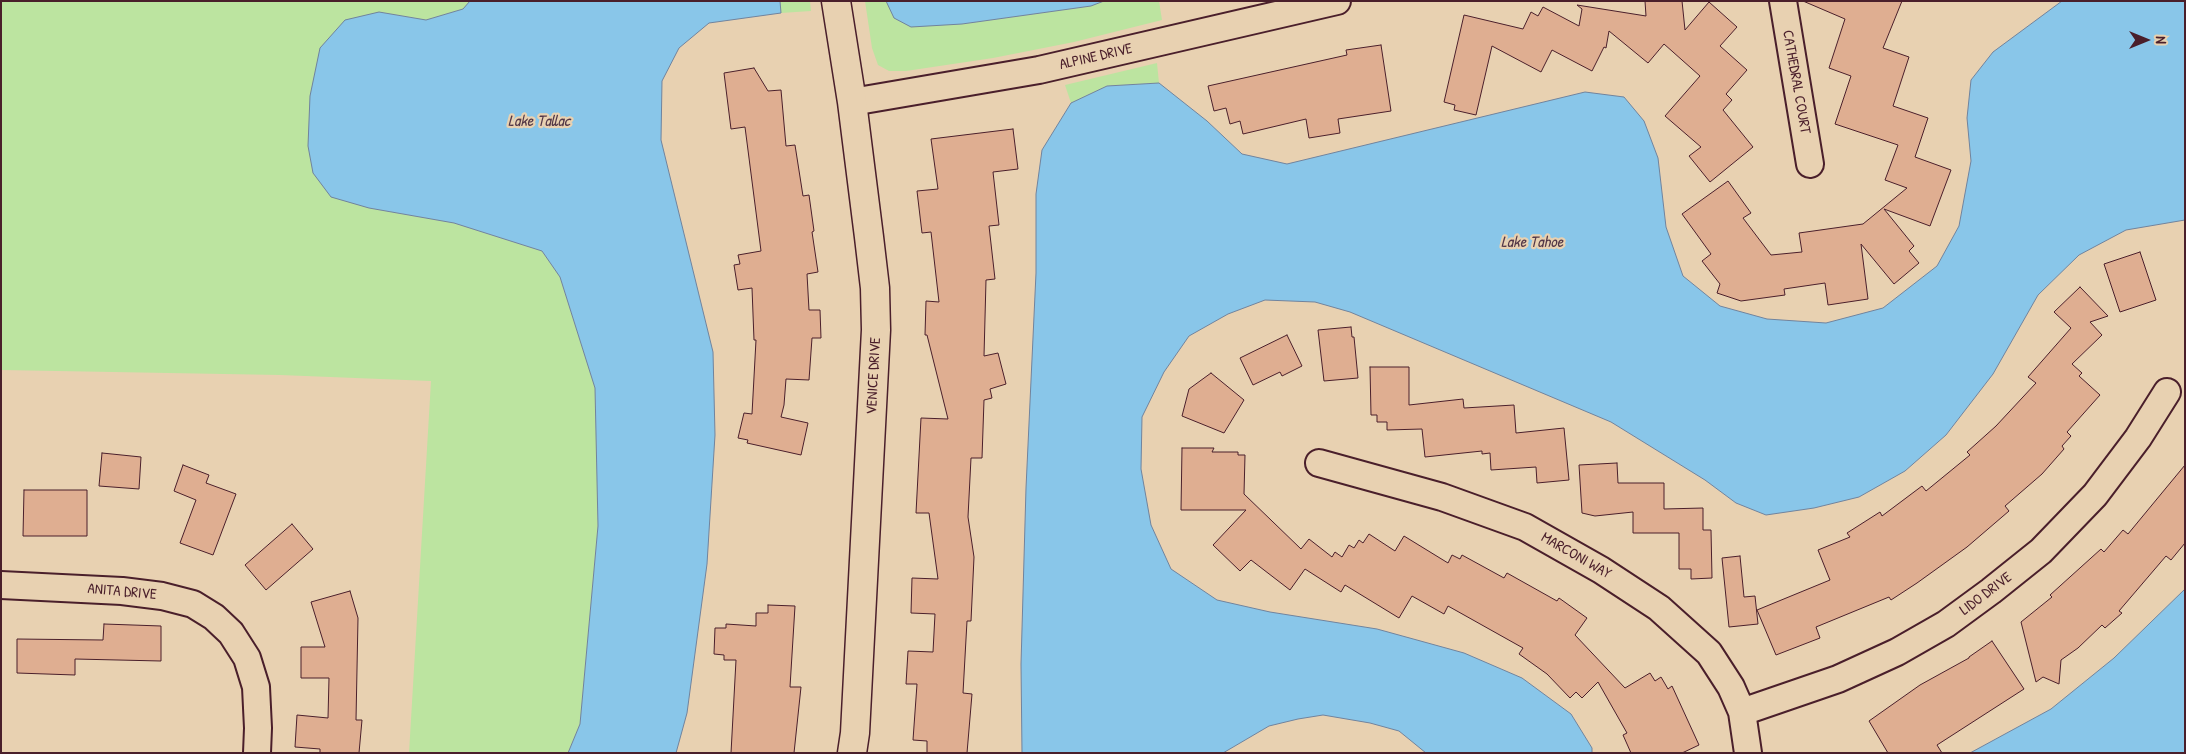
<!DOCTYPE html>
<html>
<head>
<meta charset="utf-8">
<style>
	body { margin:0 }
	#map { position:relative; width:2186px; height:754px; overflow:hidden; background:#e8d1b1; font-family:"Patrick Hand",sans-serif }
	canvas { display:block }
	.frame { position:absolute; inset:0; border:2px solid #4a1f2b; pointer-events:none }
	.north { position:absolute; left:2121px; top:15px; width:50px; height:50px; -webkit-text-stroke:4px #e8d1b1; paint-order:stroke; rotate:90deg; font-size:14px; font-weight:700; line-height:20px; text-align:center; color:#4a1f2b }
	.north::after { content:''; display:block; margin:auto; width:18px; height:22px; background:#4a1f2b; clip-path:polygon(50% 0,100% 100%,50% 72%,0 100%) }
</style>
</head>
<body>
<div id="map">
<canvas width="2186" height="754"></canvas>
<div class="frame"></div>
<div class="north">N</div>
</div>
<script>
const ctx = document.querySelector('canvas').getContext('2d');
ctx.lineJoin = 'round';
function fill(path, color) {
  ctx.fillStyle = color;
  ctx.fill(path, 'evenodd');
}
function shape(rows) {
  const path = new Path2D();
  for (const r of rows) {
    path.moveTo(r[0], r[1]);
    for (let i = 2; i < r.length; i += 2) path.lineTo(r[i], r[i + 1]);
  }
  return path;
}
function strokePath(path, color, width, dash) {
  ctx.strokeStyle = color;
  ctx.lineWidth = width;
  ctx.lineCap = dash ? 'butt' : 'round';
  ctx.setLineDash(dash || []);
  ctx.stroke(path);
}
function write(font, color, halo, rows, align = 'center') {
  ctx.font = font + ' "Patrick Hand",sans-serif';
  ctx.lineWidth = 4.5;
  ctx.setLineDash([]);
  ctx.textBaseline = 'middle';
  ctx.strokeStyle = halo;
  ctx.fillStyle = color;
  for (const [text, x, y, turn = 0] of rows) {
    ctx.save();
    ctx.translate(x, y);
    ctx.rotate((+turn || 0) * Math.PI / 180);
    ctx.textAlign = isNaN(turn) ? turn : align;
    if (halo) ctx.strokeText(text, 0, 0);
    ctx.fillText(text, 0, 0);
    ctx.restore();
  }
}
fill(shape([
	[1,1,470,1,463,9,426,20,379,12,369,208,454,223,542,251,560,277,595,388,598,526,580,724,568,753,409,753,431,381,280,375,1,370],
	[780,1,810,1,811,11,781,13],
	[865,1,886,1,962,24,1091,6,1104,1,1159,1,1162,20,1074,42,993,58,906,71,889,71,878,65,872,48],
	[1157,63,1159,83,1107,86,1071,103,1065,85]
]), '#bce4a0');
const water = shape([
	[470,1,780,1,781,13,709,23,679,48,662,81,661,140,713,352,715,435,707,564,687,713,676,753,568,753,580,724,598,526,595,388,560,277,542,251,454,223,369,208,331,197,313,173,308,146,310,96,320,48,345,20,379,12,426,20,463,9,470,1],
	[886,1,1104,1,1091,6,962,24,911,27,894,18,886,1],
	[2062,1,2185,1,2185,220,2126,230,2079,255,2038,295,1993,374,1946,435,1905,471,1859,497,1814,508,1766,515,1736,503,1705,480,1611,422,1350,312,1315,302,1265,300,1228,314,1189,336,1164,372,1142,417,1141,469,1151,525,1171,569,1217,600,1270,612,1377,629,1464,653,1522,678,1571,714,1592,748,1592,753,1426,753,1399,731,1370,723,1323,715,1298,719,1269,726,1223,753,1022,753,1021,664,1026,488,1036,273,1036,194,1042,150,1071,103,1107,86,1159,83,1207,121,1242,154,1287,164,1585,92,1624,97,1644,121,1658,158,1666,227,1683,276,1720,306,1767,319,1826,323,1883,308,1937,266,1959,226,1971,161,1967,118,1971,80,1993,52,2062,1],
	[2185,589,2185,753,1970,753,2051,709,2114,658,2185,589]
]);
fill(water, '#89c6e9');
strokePath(water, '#70839d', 1);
const building = shape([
	[1645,1,1682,1,1685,30,1709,2,1737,27,1720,46,1747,70,1726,94,1732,100,1723,110,1753,147,1710,182,1689,156,1701,147,1665,116,1700,76,1664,44,1648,63,1609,31,1606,48,1604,47,1592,71,1552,50,1541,72,1492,46,1476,115,1454,110,1455,105,1444,102,1464,15,1523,29,1531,12,1538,16,1543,7,1579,26,1582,9,1577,5,1646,16,1645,1],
	[1803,1,1902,1,1883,48,1909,57,1893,106,1928,118,1915,157,1951,170,1930,226,1884,209,1914,246,1909,251,1919,263,1894,284,1861,244,1868,299,1828,305,1825,283,1784,289,1785,295,1741,301,1717,293,1720,284,1702,261,1711,254,1682,214,1728,181,1751,213,1743,218,1771,255,1802,252,1799,233,1863,224,1907,188,1885,180,1898,145,1835,124,1851,76,1829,68,1845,19,1803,1],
	[1381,45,1391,111,1338,119,1340,133,1309,138,1306,119,1243,134,1240,121,1230,124,1226,108,1214,111,1208,86,1347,55,1346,50,1381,45],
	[754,68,768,91,781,90,786,146,795,145,803,196,809,195,814,231,812,232,818,272,807,274,809,310,820,310,821,338,812,338,809,380,786,379,784,405,781,417,808,423,801,455,747,443,748,440,738,438,744,413,752,414,756,340,754,340,752,288,738,290,734,265,740,264,738,255,761,251,745,127,731,129,724,73,754,68],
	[1013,129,1018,169,993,172,999,225,989,226,995,279,986,280,984,356,998,353,1006,384,990,389,992,398,984,400,982,458,971,458,968,517,974,557,971,621,967,621,963,693,972,694,967,753,927,753,927,741,913,740,917,684,906,684,908,651,933,652,935,614,911,613,912,578,938,579,929,513,916,513,921,418,948,419,927,335,925,335,926,301,939,302,931,232,922,233,917,191,938,189,931,139,1013,129],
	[2140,252,2156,300,2120,312,2104,264,2140,252],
	[2080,287,2108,316,2090,322,2102,335,2072,364,2082,373,2079,376,2100,395,2067,432,2071,436,2062,446,2064,449,2042,474,2005,506,2009,511,1967,547,1917,583,1891,600,1889,597,1816,627,1820,638,1776,655,1757,610,1830,580,1818,550,1850,537,1847,533,1880,512,1882,516,1922,486,1926,491,1970,455,1967,452,1996,426,2036,383,2028,377,2071,328,2054,312,2080,287],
	[1351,327,1352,337,1354,337,1358,378,1324,381,1318,330,1351,327],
	[1287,335,1302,366,1282,376,1280,372,1253,385,1240,358,1287,335],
	[1370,367,1409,367,1409,405,1463,399,1464,408,1514,405,1516,433,1564,428,1569,480,1537,483,1536,467,1491,470,1490,453,1482,454,1482,451,1425,457,1422,429,1387,430,1387,422,1377,422,1377,415,1371,415,1370,367],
	[1211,373,1244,400,1224,433,1182,416,1189,389,1211,373],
	[1182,448,1214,448,1212,452,1238,452,1238,455,1245,455,1244,494,1301,549,1309,539,1332,557,1335,552,1342,557,1349,545,1354,548,1359,540,1363,543,1369,534,1395,551,1404,536,1448,563,1452,555,1460,559,1462,555,1504,578,1507,573,1557,601,1559,598,1587,618,1575,635,1625,688,1650,673,1655,681,1661,677,1668,689,1672,686,1699,745,1682,753,1631,753,1623,735,1627,733,1598,682,1582,698,1576,692,1570,698,1547,674,1519,654,1523,648,1448,606,1444,614,1412,596,1399,618,1345,585,1341,592,1305,569,1290,590,1251,560,1240,571,1213,545,1246,510,1181,510,1182,448],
	[102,453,141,457,139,489,99,486,102,453],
	[1617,463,1618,483,1664,483,1664,509,1703,508,1703,530,1711,530,1712,578,1691,579,1691,569,1679,569,1679,533,1633,533,1633,512,1595,516,1582,513,1579,465,1617,463],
	[183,465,209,475,206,483,236,494,213,555,180,543,196,500,174,491,183,465],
	[2185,465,2185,543,2171,560,2166,556,2119,611,2122,613,2105,628,2102,625,2078,648,2061,660,2059,684,2043,677,2036,682,2021,622,2052,597,2050,595,2101,549,2104,552,2123,530,2128,534,2185,465],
	[24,490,87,490,87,536,23,536,24,490],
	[292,524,313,549,266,590,245,565,292,524],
	[1740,556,1744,597,1755,596,1758,624,1729,627,1722,558,1740,556],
	[350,591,358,618,356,720,362,720,359,753,320,753,320,749,295,747,297,715,328,718,329,678,301,678,301,647,325,647,311,602,350,591],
	[768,605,795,606,790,687,801,687,794,753,731,753,736,660,724,660,724,655,714,654,715,628,726,628,726,624,756,626,756,613,768,613,768,605],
	[104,624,161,626,161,661,75,659,75,675,17,673,17,639,103,640,104,624],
	[1992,641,2024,689,1937,745,1942,753,1888,753,1869,721,1920,685,1969,658,1969,657,1992,641]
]);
fill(building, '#dfae91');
strokePath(building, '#4a1f2b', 1);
const street = shape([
	[1783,1,1810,164],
	[852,102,1039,70,1337,1],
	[1319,463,1442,497,1525,527,1601,570,1659,608,1709,653,1731,687,1742,712,1748,753],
	[1,585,122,591,162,596,193,604,214,617,231,633,247,658,256,687,258,728,257,753],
	[1742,712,1838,679,1897,652,1946,624,1991,591,2041,551,2095,495,2138,438,2167,392]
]);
const secondary = shape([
	[836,1,852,102,869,237,875,288,876,330,855,733,852,753]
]);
strokePath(street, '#4a1f2b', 30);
strokePath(secondary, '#4a1f2b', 31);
strokePath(street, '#e8d1b1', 26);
strokePath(secondary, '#e8d1b1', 28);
write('15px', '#4a1f2b', '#e8d1b1', [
	["ALPINE DRIVE",1096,57,-13],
	["CATHEDRAL COURT",1796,82,80],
	["VENICE DRIVE",874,376,-87],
	["MARCONI WAY",1576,556,30],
	["ANITA DRIVE",122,592,5],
	["LIDO DRIVE",1986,594,-37]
]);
write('italic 16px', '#533848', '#e8d1b1', [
	["Lake Tallac",539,122],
	["Lake Tahoe",1532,243]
]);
</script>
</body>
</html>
